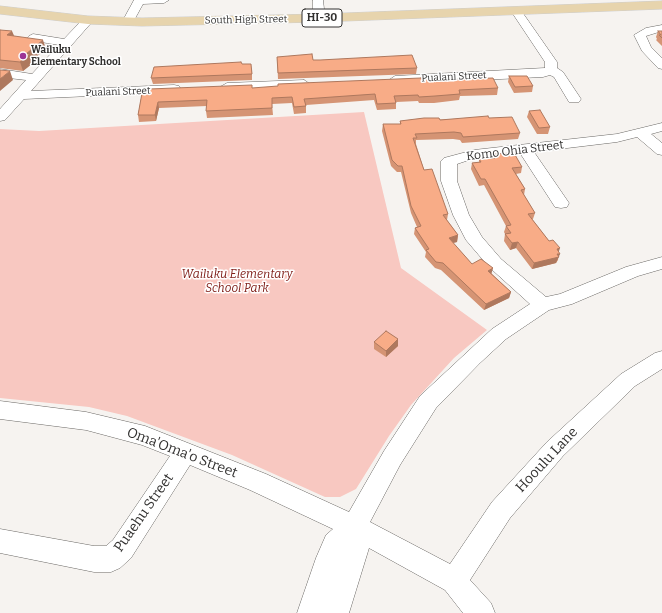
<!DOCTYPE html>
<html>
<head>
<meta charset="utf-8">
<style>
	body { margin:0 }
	canvas { display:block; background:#f6f3f0 }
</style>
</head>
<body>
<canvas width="662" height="613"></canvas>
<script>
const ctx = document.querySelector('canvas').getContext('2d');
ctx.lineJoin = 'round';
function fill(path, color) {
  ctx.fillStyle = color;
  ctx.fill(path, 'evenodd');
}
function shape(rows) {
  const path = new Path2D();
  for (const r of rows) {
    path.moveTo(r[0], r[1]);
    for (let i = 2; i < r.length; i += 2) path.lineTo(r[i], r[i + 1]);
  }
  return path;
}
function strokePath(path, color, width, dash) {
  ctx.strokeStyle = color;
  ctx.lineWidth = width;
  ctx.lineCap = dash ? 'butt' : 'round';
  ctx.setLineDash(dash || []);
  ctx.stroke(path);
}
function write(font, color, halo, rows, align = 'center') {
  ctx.font = font + ' Bitter,serif';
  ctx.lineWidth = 3;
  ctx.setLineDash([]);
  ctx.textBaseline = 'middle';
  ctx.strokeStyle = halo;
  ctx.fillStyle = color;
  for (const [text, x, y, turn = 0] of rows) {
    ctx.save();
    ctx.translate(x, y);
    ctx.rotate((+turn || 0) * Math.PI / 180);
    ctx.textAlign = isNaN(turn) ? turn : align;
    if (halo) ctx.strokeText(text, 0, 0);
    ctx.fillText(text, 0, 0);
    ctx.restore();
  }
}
fill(shape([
	[364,112,401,268,487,330,454,358,411,405,389,436,356,489,340,497,325,497,232,455,127,416,89,407,0,398,0,129,39,131]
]), '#f8c8c1');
const minor = shape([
	[134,0,169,0,164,3,143,4,132,24,124,24,122,22,134,0],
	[313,0,323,0,325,18,323,20,315,20,313,18,313,0],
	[516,8,520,9,557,62,557,68,563,72,581,99,579,102,569,102,554,77,550,75,543,77,395,84,389,80,395,76,545,68,545,62,511,11,516,8],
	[88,17,92,18,94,20,92,22,31,91,174,85,179,86,181,89,179,92,24,99,5,120,0,121,0,109,26,80,0,77,0,69,32,74,59,45,29,40,27,38,29,36,33,34,64,39,84,18,88,17],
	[662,25,662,31,646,36,651,47,662,58,662,69,658,68,642,51,634,35,646,28,662,25],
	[304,80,310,84,309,87,227,91,220,87,227,83,304,80],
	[662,123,662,131,651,134,662,143,662,155,657,154,637,137,617,142,534,152,569,203,567,207,561,208,555,207,520,153,475,158,457,164,457,181,469,215,482,237,501,259,546,297,560,294,626,267,662,257,662,269,638,276,572,304,549,310,506,339,480,363,436,408,400,465,370,522,450,564,492,502,547,442,621,374,655,353,662,351,662,369,635,386,563,456,510,518,470,580,491,603,495,613,463,613,445,590,369,548,349,613,297,613,316,558,326,535,333,529,250,490,190,465,131,558,120,568,111,572,94,572,0,553,0,529,94,546,106,546,113,540,170,456,142,445,86,430,0,419,0,401,86,412,145,426,266,474,349,512,384,451,420,396,492,329,530,304,489,267,466,240,453,215,441,181,441,161,444,158,474,150,617,134,662,123]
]);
const major = shape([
	[662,1,662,9,319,22,142,26,88,24,0,14,0,6,88,16,142,18,319,14,662,1]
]);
strokePath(minor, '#6a6865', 1);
strokePath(major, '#cececd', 1);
fill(minor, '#fff');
fill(major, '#e7d4ad');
fill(shape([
	[0,30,14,36,46,49,32,60,33,63,23,71,0,68],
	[658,31,662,31,662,46,656,40,657,39,656,37],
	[277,57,313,60,417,68,416,74,278,79],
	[242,64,252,70,252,80,153,84,151,78],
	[509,76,533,86,532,92,514,93,508,82],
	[252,88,498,88,497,95,460,96,459,100,434,103,419,103,418,101,396,102,396,109,377,110,374,100,306,105,306,113,294,114,292,103,272,104,273,115,207,118,206,111,207,106,159,108,156,121,139,122,138,115,142,93],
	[529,111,550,127,548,134,537,134,527,117],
	[489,118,520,133,518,139,462,143,460,140,453,139,416,140,416,144,424,170,448,214,447,220,458,235,457,242,453,243,472,264,493,268,491,273,511,292,509,298,484,310,441,270,435,268,425,257,426,252,414,234,415,228,417,227,411,213,401,172,397,172,391,166,382,131,383,124,400,124,400,121],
	[494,154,522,167,521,173,516,174,525,189,524,195,535,213,533,219,532,219,549,241,559,252,558,260,556,263,532,269,516,248,510,250,504,241,505,234,504,232,506,226,484,185,479,186,471,169,472,163,479,162,479,159,493,158],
	[374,342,398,346,386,357,374,349]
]), '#d59474');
fill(shape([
	[12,31,16,40,7,35],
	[43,40,46,49,32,60,33,63,23,71,20,62,26,54],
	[10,71,13,80,0,91,0,79],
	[158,102,159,108,156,121,155,115],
	[458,235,457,242,448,244,449,238],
	[518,242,516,248,510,250,512,243],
	[560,248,558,254,560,254,556,263,532,269,534,263,557,249],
	[493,268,491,275,488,271],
	[511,292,509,298,484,310,486,304],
	[398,339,398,346,386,357,386,351]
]), '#ae785e');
const building = shape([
	[0,30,12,31,7,35,43,40,26,54,30,54,20,62,0,60,0,30],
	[658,31,662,31,662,38,659,35,661,35,658,31],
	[312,54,313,60,320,60,412,55,417,68,278,73,277,57,312,54],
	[241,62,242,64,251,64,252,74,151,78,154,67,241,62],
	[0,70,10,71,0,79,0,70],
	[509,76,527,76,533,86,515,87,509,76],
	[421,78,434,80,493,78,498,88,459,90,460,94,435,96,419,97,418,95,394,96,396,103,377,104,375,94,304,99,306,106,294,107,292,97,272,98,272,108,206,111,207,100,158,102,155,115,138,115,142,93,149,92,149,89,252,85,252,88,278,86,278,84,421,78],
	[540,110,550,127,539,128,529,111,540,110],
	[488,116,489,118,512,117,520,133,463,137,461,133,454,132,415,134,417,138,413,138,424,170,432,169,448,214,443,215,458,235,449,238,472,264,481,259,493,268,488,271,511,292,486,304,443,263,436,262,426,250,429,249,415,228,421,226,411,206,402,166,398,166,392,160,383,124,401,124,400,121,424,118,439,118,440,120,488,116],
	[514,153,522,167,512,168,525,189,521,190,535,213,528,214,549,241,553,240,560,248,557,249,560,254,557,254,559,257,534,263,518,242,512,243,505,234,511,233,506,226,511,225,485,179,481,179,472,163,481,162,479,159,495,158,494,154,514,153],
	[386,331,398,339,386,351,374,342,386,331]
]);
fill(building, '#f8ac87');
strokePath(building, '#ae785e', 1);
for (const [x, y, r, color] of [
	[23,56,4,"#9d3496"]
]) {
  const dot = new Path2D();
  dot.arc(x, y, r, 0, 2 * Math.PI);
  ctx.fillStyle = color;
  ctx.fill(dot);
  strokePath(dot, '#fff', 1.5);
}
write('10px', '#323130', '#fff', [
	["South High Street",246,20,-1],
	["Pualani Street",454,77,-3],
	["Pualani Street",118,92,-2]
]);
write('bold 10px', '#323130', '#fff', [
	["Wailuku",31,50],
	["Elementary School",31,62]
], 'left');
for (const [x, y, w] of [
	[322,18,40]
]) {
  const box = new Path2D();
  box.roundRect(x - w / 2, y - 9, w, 18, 3);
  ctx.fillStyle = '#fff';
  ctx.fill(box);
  strokePath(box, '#323130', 1);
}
write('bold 11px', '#323130', null, [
	["HI-30",322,18]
]);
write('12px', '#323130', '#fff', [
	["Komo Ohia Street",515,151,-7]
]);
write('italic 12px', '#82221c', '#fff', [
	["Wailuku Elementary",237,275],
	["School Park",237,289]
]);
write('14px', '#323130', '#fff', [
	["Oma'Oma'o Street",182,453,21],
	["Hooulu Lane",547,460,-47],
	["Puaehu Street",144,513,-55]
]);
</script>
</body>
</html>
